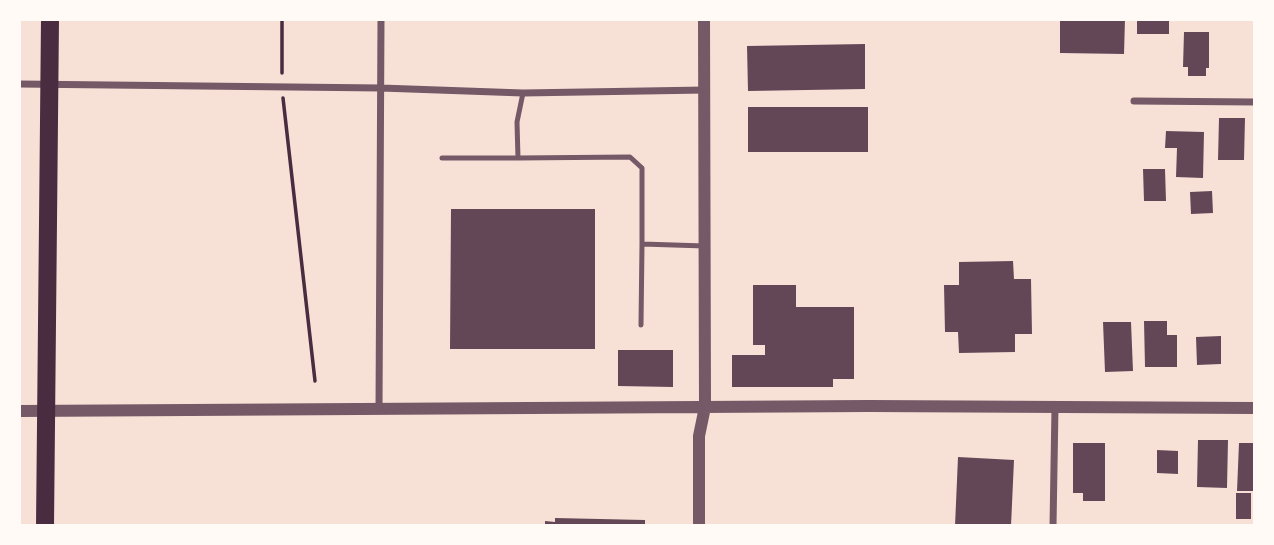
<!DOCTYPE html>
<html>
<head>
<meta charset="utf-8">
<style>
	body { margin:0 }
	#map { position:relative; width:1274px; height:545px; overflow:hidden; background:#f7e1d7; font-family:"Fira Sans",sans-serif }
	canvas { display:block }
	.frame { position:absolute; inset:0; border:21px solid #fffaf5; pointer-events:none }
</style>
</head>
<body>
<div id="map">
<canvas width="1274" height="545"></canvas>
<div class="frame"></div>
</div>
<script>
const ctx = document.querySelector('canvas').getContext('2d');
ctx.lineJoin = 'round';
function fill(path, color) {
  ctx.fillStyle = color;
  ctx.fill(path, 'evenodd');
}
function shape(rows) {
  const path = new Path2D();
  for (const r of rows) {
    path.moveTo(r[0], r[1]);
    for (let i = 2; i < r.length; i += 2) path.lineTo(r[i], r[i + 1]);
  }
  return path;
}
function strokePath(path, color, width, dash) {
  ctx.strokeStyle = color;
  ctx.lineWidth = width;
  ctx.lineCap = dash ? 'butt' : 'round';
  ctx.setLineDash(dash || []);
  ctx.stroke(path);
}
fill(shape([
	[1060,19,1125,19,1124,54,1060,53],
	[1137,19,1169,19,1169,34,1137,34],
	[1184,32,1209,32,1209,68,1206,68,1206,76,1188,76,1188,67,1183,67],
	[865,44,865,89,748,91,747,46],
	[748,107,868,107,868,152,748,152],
	[1219,118,1245,118,1244,160,1218,160],
	[1166,131,1204,132,1203,178,1176,177,1177,148,1165,148],
	[1143,169,1165,169,1166,201,1144,201],
	[1212,191,1213,213,1191,214,1190,192],
	[451,209,595,209,595,349,450,349],
	[1013,261,1014,279,1031,279,1032,334,1015,334,1015,352,959,353,958,332,945,332,944,285,959,285,959,262],
	[753,285,796,285,796,307,854,307,854,379,833,379,833,387,732,387,732,355,765,355,765,345,753,345],
	[1144,321,1167,321,1167,335,1177,335,1177,367,1145,367],
	[1103,322,1131,322,1133,371,1105,372],
	[1221,336,1221,364,1197,365,1196,337],
	[618,350,673,350,673,387,618,386],
	[1198,440,1228,440,1227,488,1197,487],
	[1073,443,1105,443,1105,501,1083,501,1083,493,1073,493],
	[1239,443,1255,443,1255,491,1237,491],
	[1157,450,1178,451,1178,474,1157,473],
	[958,457,1014,460,1011,526,955,526],
	[1236,493,1251,493,1251,519,1236,519],
	[555,518,645,520,645,526,545,526,545,521,555,522]
]), '#644757');
strokePath(shape([
	[282,73,282,19],
	[283,98,315,381]
]), '#4a2c40', 3.5);
strokePath(shape([
	[442,158,518,158,517,122,523,93],
	[518,158,630,157,642,168,642,244,705,246],
	[641,325,642,244]
]), '#755966', 5);
strokePath(shape([
	[19,84,381,88,523,93,705,90],
	[1134,101,1255,102],
	[379,409,381,19],
	[1053,526,1055,407]
]), '#755966', 7);
strokePath(shape([
	[19,411,869,406,1255,408],
	[699,526,699,436,705,407,704,19]
]), '#755966', 12);
strokePath(shape([
	[45,526,50,19]
]), '#4a2c40', 18);
</script>
</body>
</html>
